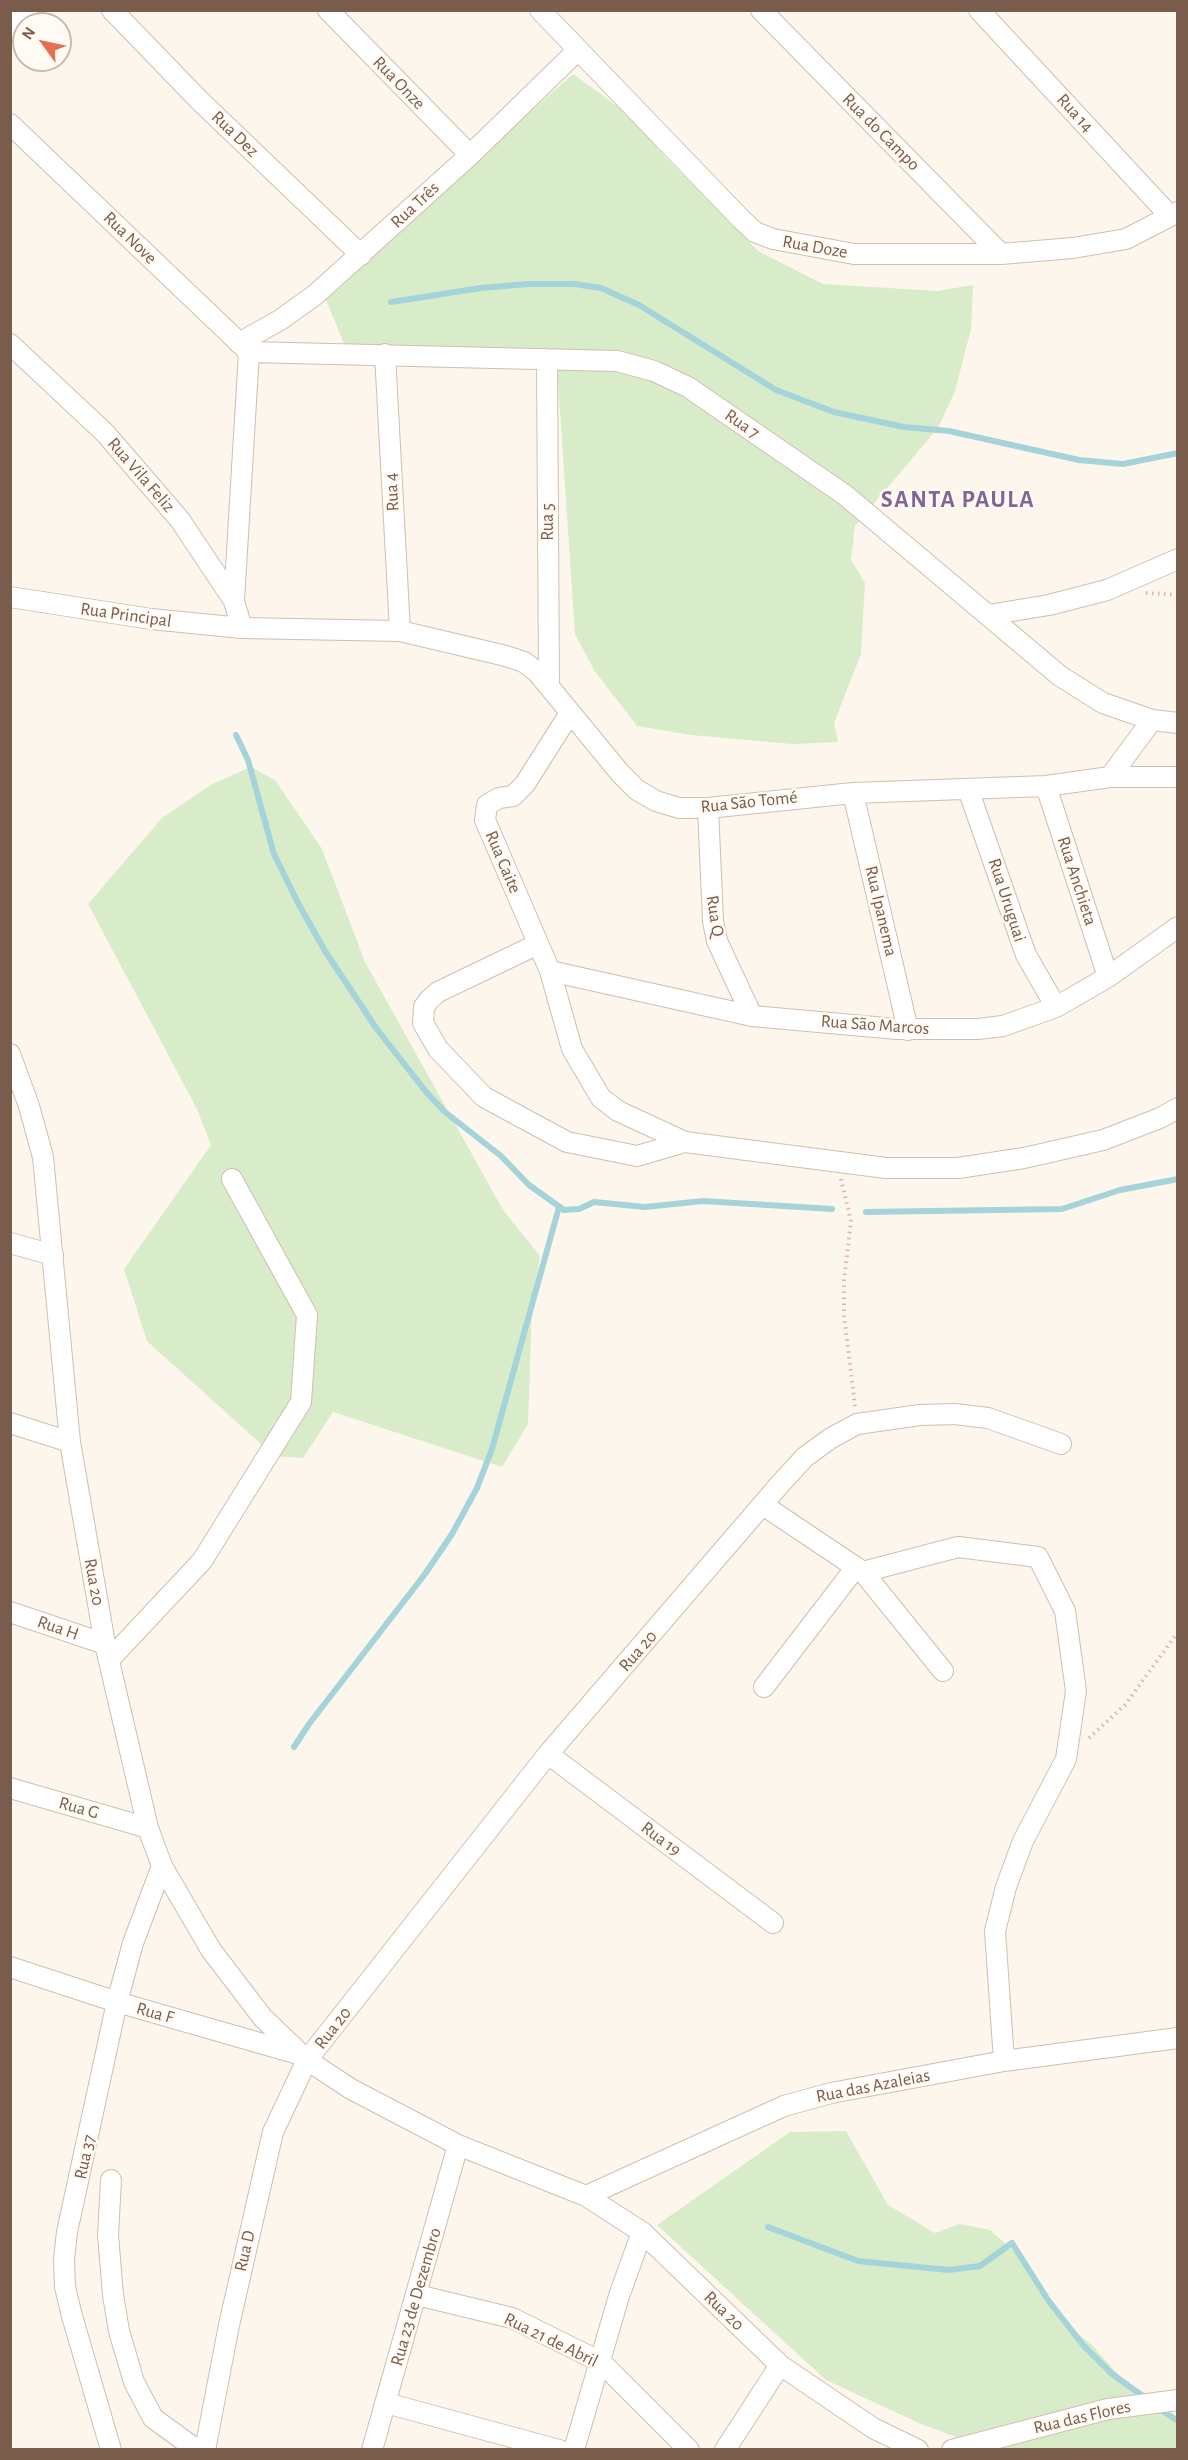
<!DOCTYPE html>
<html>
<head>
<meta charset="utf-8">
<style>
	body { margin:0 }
	#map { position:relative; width:1188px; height:2460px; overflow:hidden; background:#fdf6ec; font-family:"Alegreya Sans",sans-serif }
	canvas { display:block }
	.frame { position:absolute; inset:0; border:12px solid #7a5c4d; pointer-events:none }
	.north { position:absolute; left:12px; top:12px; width:60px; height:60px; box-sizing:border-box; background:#fffaf3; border:2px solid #cabbb1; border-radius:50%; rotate:303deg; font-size:16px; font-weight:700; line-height:24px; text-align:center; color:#7a5c4d }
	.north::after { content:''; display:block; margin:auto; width:21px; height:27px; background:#e76f51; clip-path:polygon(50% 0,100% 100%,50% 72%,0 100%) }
</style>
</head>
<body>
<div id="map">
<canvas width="1188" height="2460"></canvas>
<div class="frame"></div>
<div class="north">N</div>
</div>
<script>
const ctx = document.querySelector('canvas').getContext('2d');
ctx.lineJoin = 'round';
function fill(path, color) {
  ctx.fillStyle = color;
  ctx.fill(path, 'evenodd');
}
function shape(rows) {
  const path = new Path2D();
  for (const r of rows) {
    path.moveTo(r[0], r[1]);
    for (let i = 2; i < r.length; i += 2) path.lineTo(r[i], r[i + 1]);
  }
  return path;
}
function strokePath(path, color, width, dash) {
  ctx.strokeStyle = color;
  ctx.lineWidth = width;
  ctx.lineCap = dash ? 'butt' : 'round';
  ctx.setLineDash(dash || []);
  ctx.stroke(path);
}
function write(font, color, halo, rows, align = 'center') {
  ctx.font = font + ' "Alegreya Sans",sans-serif';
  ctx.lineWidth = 5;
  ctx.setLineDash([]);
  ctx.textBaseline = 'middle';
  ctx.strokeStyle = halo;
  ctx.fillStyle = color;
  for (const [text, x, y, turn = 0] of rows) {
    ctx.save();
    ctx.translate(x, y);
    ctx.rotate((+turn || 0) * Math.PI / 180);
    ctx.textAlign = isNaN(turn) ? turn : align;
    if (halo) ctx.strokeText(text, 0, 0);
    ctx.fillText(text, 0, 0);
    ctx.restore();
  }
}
fill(shape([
	[573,74,632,117,665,157,758,251,823,284,937,291,973,285,971,329,955,391,938,428,855,526,851,560,865,583,861,654,834,723,838,742,792,744,691,735,637,726,594,670,575,634,557,367,347,351,324,295],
	[251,767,275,780,322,849,365,962,503,1210,540,1256,532,1306,528,1424,502,1467,333,1412,303,1458,274,1456,147,1341,124,1269,211,1145,197,1109,88,904,162,818,212,784],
	[846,2131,888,2205,935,2233,960,2224,990,2230,1023,2259,1065,2324,1092,2345,1123,2380,1177,2421,1177,2449,989,2449,921,2424,826,2380,657,2225,790,2132]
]), '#d8ecc9');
strokePath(shape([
	[391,302,481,288,527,284,574,284,601,288,639,305,776,390,834,412,904,427,949,431,1079,460,1123,464,1178,453],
	[236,735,248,760,274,854,298,903,325,951,376,1028,427,1093,445,1112,501,1156,529,1185,564,1210,579,1209,594,1202,645,1207,703,1201,832,1209],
	[866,1212,1062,1209,1120,1190,1178,1179],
	[294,1747,309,1724,425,1574,452,1534,477,1488,492,1449,559,1207],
	[768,2227,858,2261,949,2270,980,2266,1012,2243,1048,2300,1083,2345,1112,2374,1147,2399],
	[1157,2407,1178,2421]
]), '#a5d3da', 6);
const minor = shape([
	[112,10,199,100,361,255],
	[328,10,470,155],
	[540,10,741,219,755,232,773,239,854,254,1001,254,1073,248,1126,239,1178,212],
	[761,10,1001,254],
	[979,10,1170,216],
	[10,27,29,10],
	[10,124,249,352],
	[239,343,280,320,315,295,470,155,578,50],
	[10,344,105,433,180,520,234,601,242,628],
	[249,352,617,361,654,371,688,387,845,495,1060,676,1103,703,1152,720,1178,723],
	[385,354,400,631],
	[547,359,549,685],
	[10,597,151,619,242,628,400,631,506,656,524,662,537,672,620,773,637,790,656,801,679,808,708,808,853,793,1046,786,1110,777,1178,777],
	[234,601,249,352],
	[988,615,1049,605,1107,590,1178,559],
	[570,713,525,784,513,796,499,798,487,805,485,820,550,971,572,1049,601,1098,618,1111,685,1142,886,1168,958,1168,1024,1158,1103,1140,1160,1118,1178,1108],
	[1110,777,1152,720],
	[1046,786,1108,977],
	[968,789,1026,955,1056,1007],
	[853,793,908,1030],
	[708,808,713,921,717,941,752,1016],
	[538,944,438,992,429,1000,424,1007,423,1023,438,1049,484,1097,567,1142,637,1156,685,1142],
	[550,971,752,1016,897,1029,978,1029,1003,1026,1056,1007,1108,977,1178,927],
	[10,1054,29,1106,43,1157,70,1442,105,1644,148,1828,162,1866,211,1950,263,2018,307,2060,351,2089,458,2145,586,2196,642,2232,780,2365,873,2428,918,2450],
	[10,1243,53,1255],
	[10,1423,70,1442],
	[763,1505,863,1572,943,1671],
	[863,1572,958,1547,1038,1557,1065,1611,1076,1691,1066,1759,1023,1841,1006,1887,995,1931,1004,2061],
	[10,1612,105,1644],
	[109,1660,202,1561,301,1402,307,1315,232,1179],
	[764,1687,856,1567],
	[548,1754,773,1923],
	[10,1788,148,1828],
	[10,1967,117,2002,298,2054],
	[111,2180,108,2235,113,2295,119,2331,134,2382,153,2418,197,2450],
	[586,2196,784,2106,831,2093,1004,2061,1178,2038],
	[417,2295,512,2318,601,2362,689,2450],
	[386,2403,559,2450],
	[111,2450,72,2316,65,2287,64,2259,67,2232,117,2002,133,1943,162,1866],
	[205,2450,229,2325,273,2132,307,2060,548,1754,781,1483,805,1457,831,1438,857,1424,920,1415,955,1414,988,1418,1061,1444],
	[372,2450,458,2145],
	[574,2450,619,2296,642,2232],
	[725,2450,780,2365],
	[952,2450,1108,2409,1178,2400]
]);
strokePath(minor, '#d1beb0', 22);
strokePath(shape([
	[1146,593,1178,595],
	[841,1179,851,1221,844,1281,844,1315,855,1406],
	[1089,1738,1125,1705,1178,1632]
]), '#d9b8a5', 4, [1.5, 4.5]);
strokePath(minor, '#fff', 20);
write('18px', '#7a5c4d', '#fffaf3', [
	["Rua Onze",399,83,46],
	["Rua 14",1075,113,48],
	["Rua do Campo",881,132,45],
	["Rua Dez",235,134,44],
	["Rua Três",415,205,-43],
	["Rua Nove",130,238,44],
	["Rua Doze",815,247,10],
	["Rua 7",742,424,35],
	["Rua Vila Feliz",141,475,49],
	["Rua 4",392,492,-93],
	["Rua 5",548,522,-90],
	["Rua Principal",126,615,8],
	["Rua São Tomé",749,802,-6],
	["Rua Caite",503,862,67],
	["Rua Anchieta",1077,881,72],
	["Rua Uruguai",1007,900,72],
	["Rua Ipanema",881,911,77],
	["Rua Q",715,916,81],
	["Rua São Marcos",875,1025,4],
	["Rua 20",94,1582,80],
	["Rua H",58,1628,19],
	["Rua 20",638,1651,-49],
	["Rua G",79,1808,16],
	["Rua 19",661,1839,37],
	["Rua F",155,2013,16],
	["Rua 20",333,2028,-52],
	["Rua das Azaleias",873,2086,-11],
	["Rua 37",85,2157,-78],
	["Rua D",245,2251,-77],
	["Rua 23 de Dezembro",416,2297,-74],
	["Rua 20",724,2311,44],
	["Rua 21 de Abril",551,2340,26],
	["Rua das Flores",1082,2417,-13]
]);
ctx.letterSpacing = '1.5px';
write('bold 24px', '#846695', '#fffaf3', [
	["SANTA PAULA",958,500]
]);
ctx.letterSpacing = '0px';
</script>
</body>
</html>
